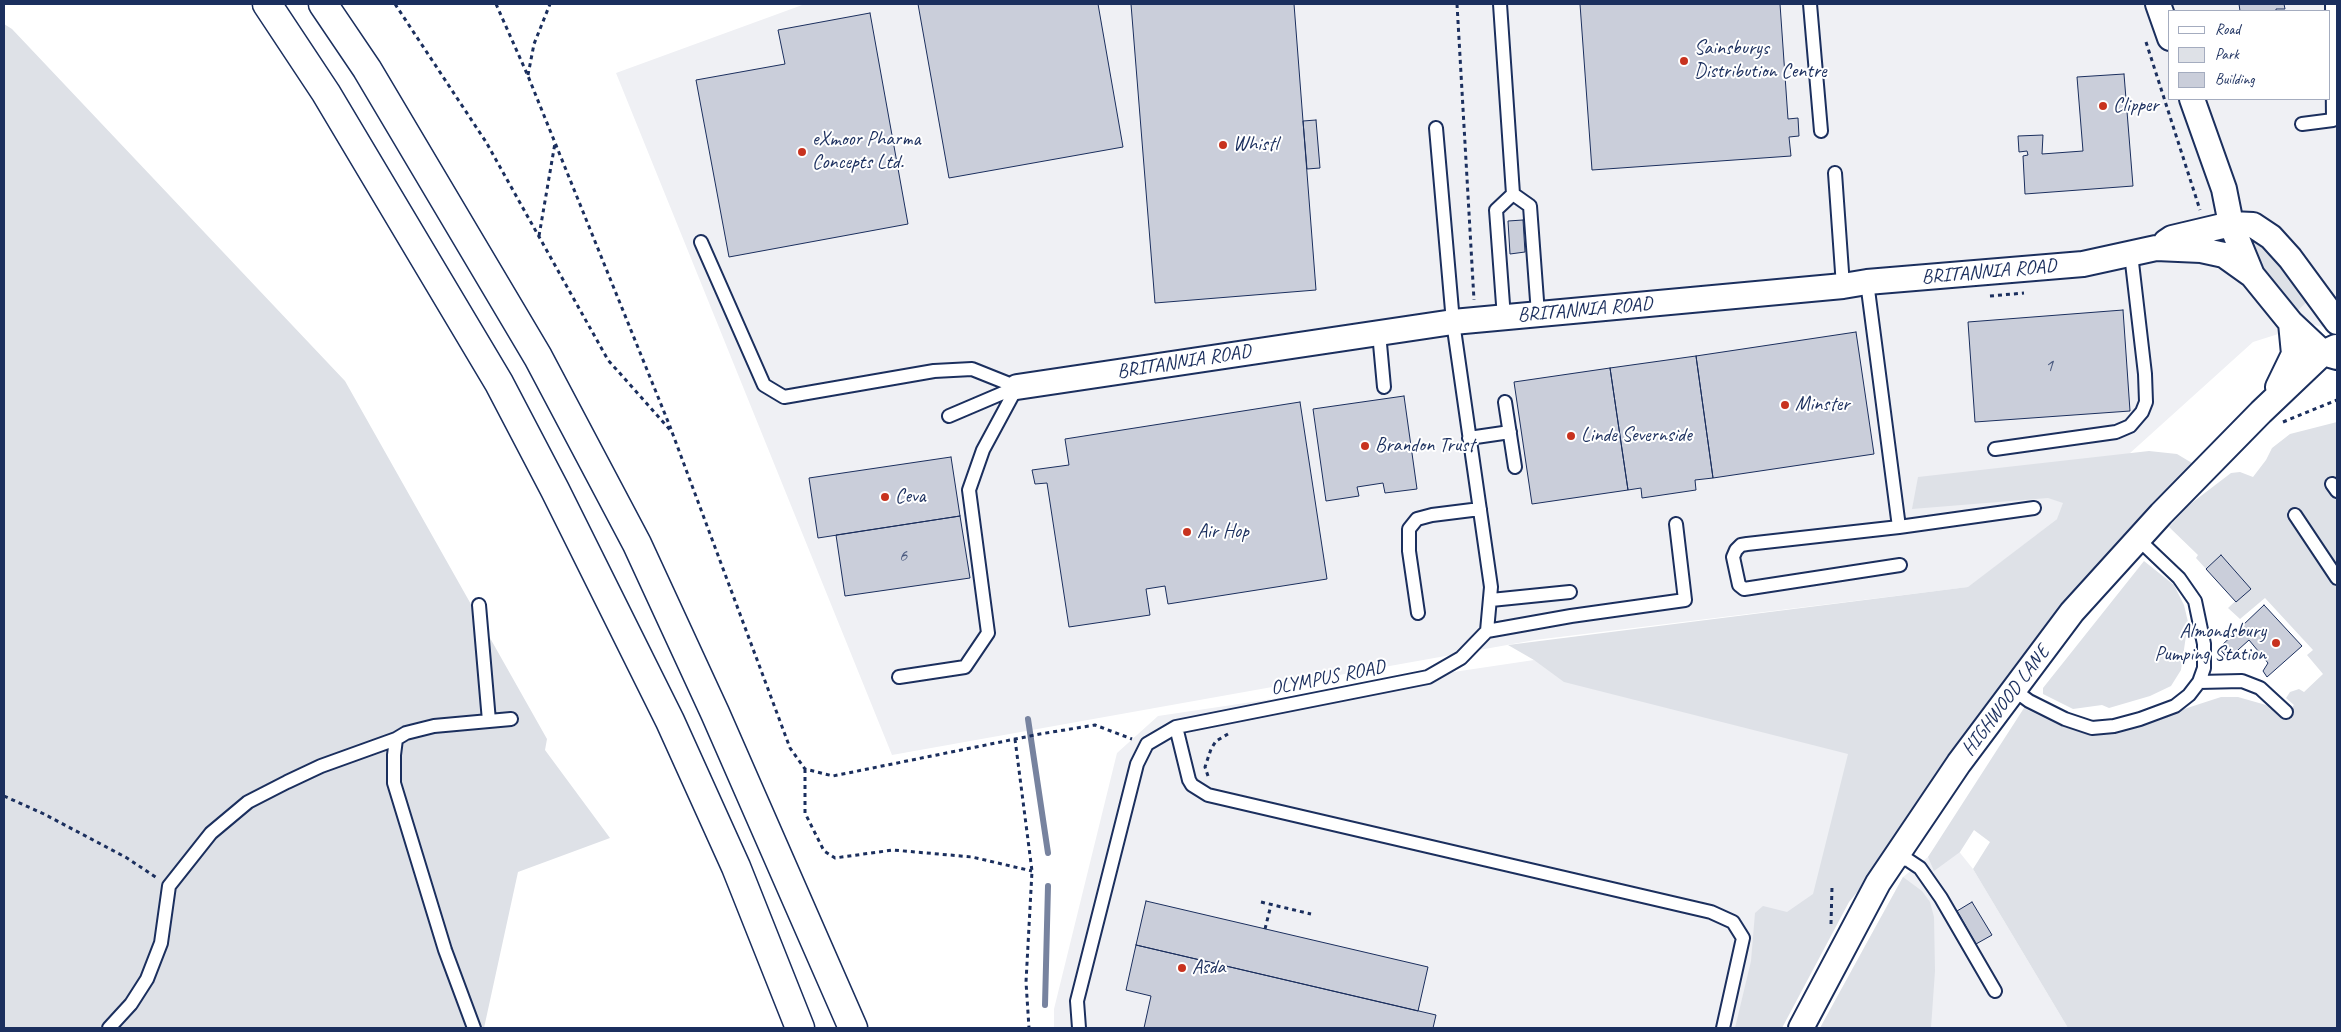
<!DOCTYPE html>
<html>
<head>
<meta charset="utf-8">
<style>
	body { margin:0 }
	#map { position:relative; width:2341px; height:1032px; overflow:hidden; background:#fff; font-family:Caveat,sans-serif }
	canvas { display:block }
	.frame { position:absolute; inset:0; border:5px solid #1b2f5e; pointer-events:none }
	.legend { position:absolute; left:2168px; top:10px; width:162px; height:90px; box-sizing:border-box; background:#fff; border:1px solid #a4acbf; margin:0; padding:6px 9px; list-style:none; font-size:15px; color:#1b2f5e }
	.legend li { display:flex; align-items:center; gap:10px; height:25px }
	.legend b { width:25px; border:1px solid #a4acbf }
</style>
</head>
<body>
<div id="map">
<canvas width="2341" height="1032"></canvas>
<div class="frame"></div>
<ul class="legend">
<li><b style="height:6px;background:#fff"></b>Road</li>
<li><b style="height:14px;background:#dee1e7"></b>Park</li>
<li><b style="height:14px;background:#caceda"></b>Building</li>
</ul>
</div>
<script>
const ctx = document.querySelector('canvas').getContext('2d');
ctx.lineJoin = 'round';
function fill(path, color) {
  ctx.fillStyle = color;
  ctx.fill(path, 'evenodd');
}
function shape(rows) {
  const path = new Path2D();
  for (const r of rows) {
    path.moveTo(r[0], r[1]);
    for (let i = 2; i < r.length; i += 2) path.lineTo(r[i], r[i + 1]);
  }
  return path;
}
function strokePath(path, color, width, dash) {
  ctx.strokeStyle = color;
  ctx.lineWidth = width;
  ctx.lineCap = dash ? 'butt' : 'round';
  ctx.setLineDash(dash || []);
  ctx.stroke(path);
}
function write(font, color, halo, rows, align = 'center') {
  ctx.font = font + ' Caveat,sans-serif';
  ctx.lineWidth = 4;
  ctx.setLineDash([]);
  ctx.textBaseline = 'middle';
  ctx.strokeStyle = halo;
  ctx.fillStyle = color;
  for (const [text, x, y, turn = 0] of rows) {
    ctx.save();
    ctx.translate(x, y);
    ctx.rotate((+turn || 0) * Math.PI / 180);
    ctx.textAlign = isNaN(turn) ? turn : align;
    if (halo) ctx.strokeText(text, 0, 0);
    ctx.fillText(text, 0, 0);
    ctx.restore();
  }
}
fill(shape([
	[805,4,2337,4,2337,330,2310,324,2253,342,2057,519,1969,587,1535,640,892,755,616,73],
	[2170,11,2330,11,2330,99,2170,99],
	[1534,660,1914,750,1761,1028,1054,1028,1054,1009,1117,753,1158,716],
	[1945,834,1973,869,2068,1028,1820,1028,1903,877,1928,857]
]), '#eff0f4');
fill(shape([
	[4,24,12,29,345,381,547,739,545,750,610,838,518,872,484,1028,4,1028],
	[2255,239,2263,240,2312,297,2297,311,2252,252,2251,245],
	[2337,422,2337,1028,2068,1028,1973,869,1990,842,1974,830,1960,852,1934,871,1928,857,2024,708,2061,726,2083,732,2102,731,2138,724,2221,697,2238,697,2266,705,2284,716,2294,705,2286,698,2290,692,2299,689,2304,692,2323,674,2307,655,2313,650,2265,598,2240,619,2228,608,2249,588,2221,556,2206,569,2196,558,2198,555,2169,527,2189,505,2231,473,2240,472,2253,477,2266,460,2272,448,2290,434],
	[2149,451,2177,454,2192,463,2123,536,2038,637,1877,868,1849,902,1782,1028,1735,1028,1751,961,1755,913,1763,906,1787,912,1813,894,1848,754,1564,682,1534,660,1508,645,1968,587,2057,519,2063,503,2048,498,1912,509,1918,477],
	[2144,561,2174,585,2184,605,2188,622,2181,670,2171,686,2150,696,2109,708,2102,705,2073,709,2043,694,2043,688],
	[1903,877,1922,891,1930,902,1934,917,1935,971,1931,1028,1820,1028]
]), '#dee1e7');
strokePath(shape([
	[1028,719,1048,853],
	[1045,1005,1048,886]
]), '#77839f', 6);
const building = shape([
	[918,4,1098,4,1123,147,949,178,918,4],
	[1131,4,1294,4,1316,290,1155,303,1131,4],
	[1580,4,1780,4,1788,119,1798,118,1799,136,1789,137,1791,156,1592,170,1580,4],
	[2239,4,2284,4,2285,9,2276,9,2276,11,2240,11,2239,4],
	[870,13,908,224,729,257,696,80,785,64,778,30,870,13],
	[2124,74,2133,186,2025,194,2023,156,2028,155,2027,151,2019,152,2018,136,2043,135,2042,154,2083,151,2077,77,2124,74],
	[1316,120,1320,168,1307,169,1303,121,1316,120],
	[1523,220,1525,252,1510,254,1508,221,1523,220],
	[2123,310,2130,411,1975,422,1968,322,2123,310],
	[1856,332,1874,454,1713,478,1696,356,1856,332],
	[1696,356,1713,478,1695,480,1696,490,1642,498,1641,488,1628,490,1610,368,1696,356],
	[1610,368,1628,490,1532,504,1514,382,1610,368],
	[1404,396,1417,489,1385,493,1383,483,1357,487,1359,496,1326,501,1313,409,1404,396],
	[1300,402,1327,579,1168,604,1165,586,1146,589,1150,615,1069,627,1047,483,1035,484,1032,470,1069,465,1065,439,1300,402],
	[951,457,960,516,818,538,809,478,951,457],
	[960,516,970,578,845,596,836,535,960,516],
	[2221,555,2251,589,2236,602,2206,569,2221,555],
	[2264,605,2302,646,2267,677,2263,671,2268,663,2249,640,2228,659,2219,648,2264,605],
	[1146,901,1428,967,1418,1011,1136,945,1146,901],
	[1972,902,1992,935,1976,944,1957,911,1972,902],
	[1136,945,1436,1015,1433,1028,1144,1028,1151,996,1126,990,1136,945]
]);
fill(building, '#caceda');
strokePath(building, '#1b2f5e', 1);
const lane = shape([
	[1500,4,1513,194],
	[1810,4,1821,131],
	[2302,124,2333,120,2332,4],
	[1835,173,1843,286],
	[701,242,764,385,784,397,934,371,972,369,1017,387],
	[1867,282,1899,527],
	[1504,318,1496,210,1513,194,1530,206,1538,314],
	[1379,333,1384,387],
	[1505,402,1515,467],
	[949,416,1017,387],
	[1469,438,1510,432],
	[1995,449,2116,432,2130,426,2142,412,2146,402,2145,374,2131,254],
	[2332,484,2337,491],
	[2295,515,2337,578],
	[1900,565,1744,589,1739,585,1733,557,1736,550,1741,545,1747,544,1899,527,2034,508],
	[1491,600,1570,592],
	[479,605,489,721],
	[1418,613,1409,551,1409,529,1417,519,1432,515,1480,509],
	[1487,631,1571,616,1685,600,1676,524],
	[899,677,965,667,988,633,969,490,983,450,1017,387],
	[2199,682,2242,681,2260,688,2286,712],
	[2014,690,2029,701,2065,719,2092,728,2114,726,2140,719,2175,706,2189,695,2199,682,2204,668,2204,644,2195,601,2179,578,2138,539],
	[1176,727,1189,780,1192,785,1208,795,1711,912,1733,922,1743,938,1723,1028],
	[1895,858,1908,860,1920,868,1941,898,1995,991],
	[109,1028,131,1004,147,979,161,943,169,886,211,833,248,802,287,782,321,766,396,739],
	[474,1028,445,950,394,783,394,755,396,739,406,733,434,726,511,719],
	[1079,1028,1077,1001,1137,764,1147,744,1176,727,1428,677,1461,658,1487,631,1491,587,1453,322,1436,128]
]);
const street = shape([
	[2158,4,2170,38],
	[2192,99,2224,189,2231,224,2252,275],
	[2166,242,2172,238,2231,224,2253,225,2271,237,2290,258,2337,322],
	[1017,387,1453,322,1843,286,1867,282,2083,264,2156,248,2201,250,2224,255,2252,275,2291,323,2323,353,2337,357],
	[2278,387,2294,354,2291,323],
	[1801,1028,1878,883,1959,763,2072,612,2161,514,2261,412,2323,353,2336,347]
]);
const highway = shape([
	[267,4,326,93,499,383,555,490,670,721,736,867,800,1028],
	[323,4,367,69,538,357,637,544,715,713,853,1028]
]);
strokePath(lane, '#1b2f5e', 16);
strokePath(street, '#1b2f5e', 28);
strokePath(highway, '#1b2f5e', 31);
strokePath(shape([
	[395,4,486,142,608,360,672,432,790,748,805,769,833,776,1040,734,1095,725,1132,739],
	[496,4,528,76,671,429],
	[1457,4,1474,300],
	[2146,42,2200,210],
	[528,75,534,44,550,4],
	[539,236,555,143],
	[1990,296,2024,293],
	[2283,422,2337,400],
	[1015,739,1032,871,1026,982,1029,1028],
	[805,769,805,813,824,851,835,858,893,850,972,857,1032,871],
	[1208,776,1205,767,1211,749,1216,741,1228,734],
	[4,796,44,814,127,858,157,878],
	[1261,902,1311,914],
	[1831,924,1832,887],
	[1265,929,1271,905]
]), '#1b2f5e', 3, [4, 4]);
strokePath(lane, '#fff', 12);
strokePath(street, '#fff', 24);
strokePath(highway, '#fff', 28);
for (const [x, y, r, color] of [
	[1684,61,5,"#c8321e"],
	[2103,106,5,"#c8321e"],
	[1223,145,5,"#c8321e"],
	[802,152,5,"#c8321e"],
	[1785,405,5,"#c8321e"],
	[1571,436,5,"#c8321e"],
	[1365,446,5,"#c8321e"],
	[885,497,5,"#c8321e"],
	[1187,532,5,"#c8321e"],
	[2276,643,5,"#c8321e"],
	[1182,968,5,"#c8321e"]
]) {
  const dot = new Path2D();
  dot.arc(x, y, r, 0, 2 * Math.PI);
  ctx.fillStyle = color;
  ctx.fill(dot);
  strokePath(dot, '#fff', 2);
}
write('18px', '#47577d', null, [
	["1",2049,366],
	["6",903,556]
]);
write('20px', '#1b2f5e', '#fff', [
	["Sainsburys",1694,49],
	["Distribution Centre",1694,72],
	["Clipper",2113,106],
	["eXmoor Pharma",812,140],
	["Concepts Ltd.",812,163],
	["Whistl",1233,145],
	["Minster",1795,405],
	["Linde Severnside",1581,436],
	["Brandon Trust",1375,446],
	["Ceva",895,497],
	["Air Hop",1197,532],
	["Almondsbury",2266,632,"right"],
	["Pumping Station",2266,655,"right"],
	["Asda",1192,968]
], 'left');
write('20px', '#1b2f5e', '#fff', [
	["BRITANNIA ROAD",1989,272,-5],
	["BRITANNIA ROAD",1585,310,-5],
	["BRITANNIA ROAD",1184,362,-9],
	["OLYMPUS ROAD",1328,678,-11],
	["HIGHWOOD LANE",2006,701,-53]
]);
</script>
</body>
</html>
